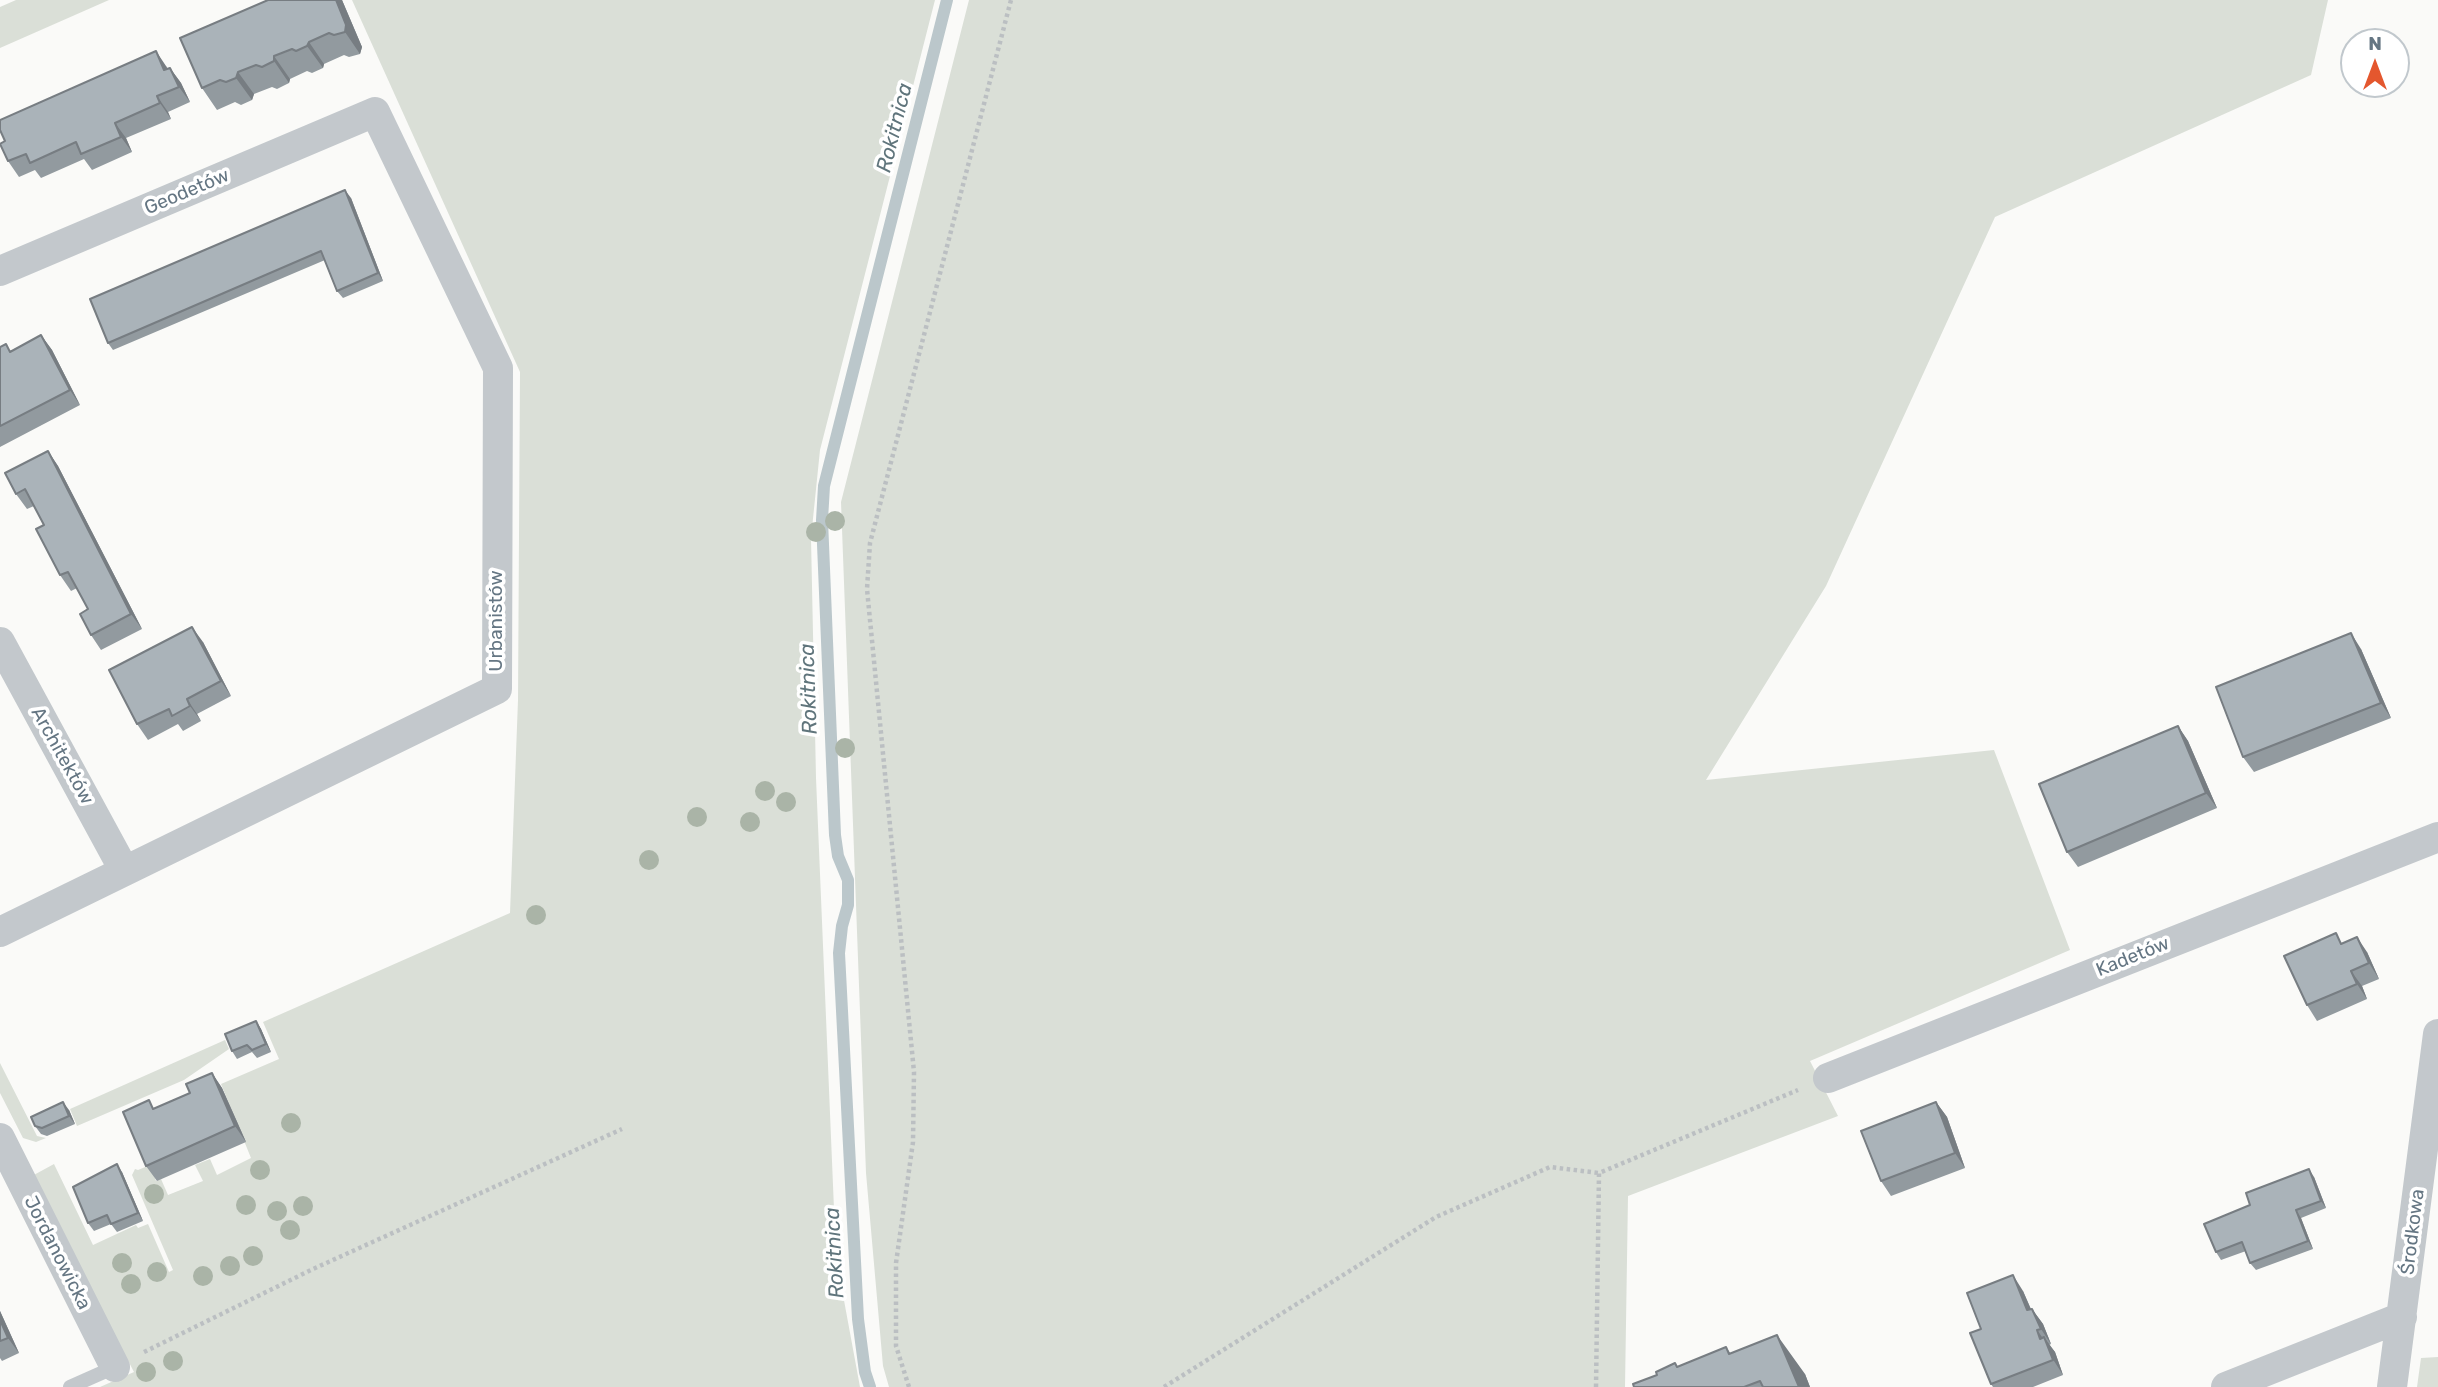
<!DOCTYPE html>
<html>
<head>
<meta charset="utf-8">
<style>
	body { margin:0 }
	#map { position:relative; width:2438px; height:1387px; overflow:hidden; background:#fafaf8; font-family:Rubik,sans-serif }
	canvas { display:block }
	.north { position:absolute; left:2340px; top:28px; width:70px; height:70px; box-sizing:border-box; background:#fff; border:2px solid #c1c8cd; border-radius:50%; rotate:0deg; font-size:19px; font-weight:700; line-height:28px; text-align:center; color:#657683 }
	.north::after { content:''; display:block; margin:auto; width:24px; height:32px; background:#e4572e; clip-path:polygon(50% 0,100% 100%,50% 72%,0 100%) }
</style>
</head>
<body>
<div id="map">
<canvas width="2438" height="1387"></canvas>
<div class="north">N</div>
</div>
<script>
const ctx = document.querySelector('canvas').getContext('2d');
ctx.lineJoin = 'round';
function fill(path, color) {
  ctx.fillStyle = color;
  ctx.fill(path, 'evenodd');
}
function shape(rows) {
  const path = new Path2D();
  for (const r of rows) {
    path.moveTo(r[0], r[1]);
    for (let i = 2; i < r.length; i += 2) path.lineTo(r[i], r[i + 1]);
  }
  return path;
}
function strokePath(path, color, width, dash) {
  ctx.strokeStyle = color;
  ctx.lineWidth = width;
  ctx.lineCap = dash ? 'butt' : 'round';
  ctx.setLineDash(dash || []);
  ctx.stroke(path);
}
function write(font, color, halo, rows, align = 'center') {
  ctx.font = font + ' Rubik,sans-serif';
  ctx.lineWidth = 7;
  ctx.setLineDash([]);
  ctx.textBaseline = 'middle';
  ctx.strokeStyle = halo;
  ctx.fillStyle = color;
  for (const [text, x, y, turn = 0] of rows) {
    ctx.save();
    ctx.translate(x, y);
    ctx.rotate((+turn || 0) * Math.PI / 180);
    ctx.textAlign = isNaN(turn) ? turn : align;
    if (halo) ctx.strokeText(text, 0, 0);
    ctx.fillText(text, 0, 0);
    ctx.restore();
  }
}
fill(shape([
	[16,0,109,0,0,48,0,7],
	[352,0,935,0,820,450,811,538,816,778,836,1257,860,1387,100,1387,134,1372,32,1176,54,1164,93,1245,136,1225,138,1228,148,1224,169,1272,173,1270,132,1175,135,1169,138,1170,150,1165,156,1181,161,1179,168,1195,203,1181,195,1165,210,1159,217,1175,251,1158,221,1084,279,1059,263,1022,510,913,518,700,520,372],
	[969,0,2328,0,2311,75,1995,217,1826,586,1706,780,1994,750,2070,950,1810,1061,1838,1116,1628,1196,1625,1387,889,1387,883,1366,866,1173,841,502],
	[225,1040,229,1049,184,1080,77,1126,70,1109],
	[0,1063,37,1136,46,1138,36,1142,23,1138,0,1093],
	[2438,1357,2438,1387,2417,1387,2421,1358]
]), '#dadfd7');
strokePath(shape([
	[870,1387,865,1372,858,1319,839,953,842,926,848,905,848,880,838,856,835,835,822,520,824,486,947,0]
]), '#bbc7cb', 12);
strokePath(shape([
	[144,1352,313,1269,622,1129],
	[909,1387,896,1346,896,1263,913,1142,914,1072,867,589,870,543,1011,0],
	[1164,1387,1436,1217,1550,1167,1599,1173],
	[1596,1387,1599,1173,1798,1090]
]), '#bbbfc2', 4.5, [3.5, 3.5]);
strokePath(shape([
	[70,1387,115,1367]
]), '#c3c8cc', 14);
strokePath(shape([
	[0,271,375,112,498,368,497,689,0,932],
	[0,642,124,870],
	[1828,1078,2438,837],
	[0,1138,115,1367],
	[2226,1387,2402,1317],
	[2392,1387,2438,1034]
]), '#c3c8cc', 30);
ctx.fillStyle = '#aab4a7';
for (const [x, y] of [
	[835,521],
	[816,532],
	[845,748],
	[765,791],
	[786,802],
	[697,817],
	[750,822],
	[649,860],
	[536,915],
	[291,1123],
	[260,1170],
	[154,1194],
	[246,1205],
	[303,1206],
	[277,1211],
	[290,1230],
	[253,1256],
	[122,1263],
	[230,1266],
	[157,1272],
	[203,1276],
	[131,1284],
	[173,1361],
	[146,1372]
]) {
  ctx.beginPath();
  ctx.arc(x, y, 10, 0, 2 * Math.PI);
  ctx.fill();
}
fill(shape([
	[268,0,342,0,362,47,360,54,349,57,344,55,324,64,323,68,312,73,307,71,290,79,289,83,277,89,272,87,254,94,252,100,241,105,235,102,217,110,202,88],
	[166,66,168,69,170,68,181,83,190,102,168,112,171,119,126,138,132,152,92,170,84,159,41,178,35,170,19,177,8,161],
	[351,198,383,281,343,298,337,291,325,260,113,350,108,343],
	[41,335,52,350,80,405,0,447,0,347,11,351],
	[48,451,58,466,142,629,101,650,91,635,88,609,77,588,71,591,60,575,44,525,34,506,27,509,16,494],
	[203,642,231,696,197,714,201,721,183,731,178,724,148,740,137,724],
	[2361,649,2391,718,2254,772,2243,757],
	[2178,726,2188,741,2217,808,2078,867,2067,852],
	[2367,952,2379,979,2362,986,2367,999,2317,1021,2307,1005],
	[256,1021,261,1029,271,1052,257,1058,252,1052,237,1059,232,1051],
	[212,1073,222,1088,246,1142,157,1181,146,1166,155,1108,190,1093],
	[1936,1102,1947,1117,1965,1168,1891,1196,1881,1181],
	[69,1110,75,1124,47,1136,41,1134,35,1126],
	[122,1172,143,1221,117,1232,111,1224,94,1231,88,1223],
	[2314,1177,2326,1208,2301,1218,2313,1249,2256,1270,2250,1263,2246,1251,2221,1260,2216,1252,2250,1205],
	[2023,1291,2031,1309,2032,1309,2043,1324,2051,1344,2049,1345,2055,1352,2063,1375,2033,1387,1993,1387,1991,1384,1981,1329],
	[0,1311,19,1353,2,1361,0,1358],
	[1726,1347,1731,1354,1805,1374,1810,1387,1634,1387,1657,1375]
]), '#929a9f');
fill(shape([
	[336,0,342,0,362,47,360,54,345,32],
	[309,42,324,64,323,68,307,46],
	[156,51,166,66,175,86,164,70],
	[274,56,290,79,289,83,274,61],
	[170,68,181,83,190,102,179,87],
	[238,72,254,94,252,100,236,78],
	[157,96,168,112,171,119,160,103],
	[115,123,126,138,132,152,121,137],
	[345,190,351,198,383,281,378,273],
	[41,335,52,350,80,405,70,390],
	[48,451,58,466,142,629,131,614],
	[192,627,203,642,231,696,221,681],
	[2351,633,2361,649,2391,718,2381,703],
	[187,699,197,714,201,721,190,706],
	[2178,726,2188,741,2217,808,2206,793],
	[2357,937,2367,952,2379,979,2369,963],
	[2351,971,2362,986,2367,999,2357,984],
	[256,1021,261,1029,271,1052,266,1044],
	[212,1073,222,1088,246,1142,235,1126],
	[63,1102,69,1110,75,1124,69,1116],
	[1936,1102,1947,1117,1965,1168,1955,1153],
	[117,1164,122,1172,143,1221,138,1213],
	[2309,1169,2314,1177,2326,1208,2321,1201],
	[2296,1210,2301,1218,2313,1249,2308,1241],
	[2013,1275,2023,1291,2038,1326,2027,1310],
	[2032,1309,2043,1324,2051,1344,2041,1329],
	[0,1311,19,1353,8,1338,0,1320],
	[2037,1330,2047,1344,2044,1337,2055,1352,2063,1375,2040,1339],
	[1777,1335,1805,1374,1810,1387,1799,1387]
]), '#777d82');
const building = shape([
	[268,0,336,0,346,25,345,32,334,35,329,33,309,42,307,46,296,51,292,49,274,56,274,61,262,67,256,65,238,72,236,78,226,82,220,80,202,88,180,38,268,0],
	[156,51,164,70,170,68,179,87,157,96,160,103,115,123,121,137,81,154,76,142,30,163,26,154,8,161,0,144,5,141,0,130,0,120,156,51],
	[345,190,378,273,337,291,321,251,108,343,90,299,345,190],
	[41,335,70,390,0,426,0,347,6,344,10,352,41,335],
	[48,451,131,614,91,635,80,614,88,609,68,572,60,575,36,529,44,525,25,489,16,494,5,473,48,451],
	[192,627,221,681,187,699,190,706,172,716,169,709,137,724,109,670,192,627],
	[2351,633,2381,703,2243,757,2216,687,2351,633],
	[2178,726,2206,793,2067,852,2039,784,2178,726],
	[2336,933,2341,944,2357,937,2369,963,2351,971,2357,984,2307,1005,2284,956,2336,933],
	[256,1021,266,1044,252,1050,247,1045,232,1051,225,1034,256,1021],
	[212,1073,235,1126,146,1166,123,1112,149,1100,153,1109,190,1093,186,1084,212,1073],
	[63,1102,69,1116,42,1128,35,1126,31,1117,63,1102],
	[1936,1102,1955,1153,1881,1181,1861,1131,1936,1102],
	[117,1164,138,1213,111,1224,107,1215,88,1223,73,1187,117,1164],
	[2309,1169,2321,1201,2296,1210,2308,1241,2250,1263,2242,1242,2216,1252,2204,1224,2250,1205,2246,1193,2309,1169],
	[2013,1275,2027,1310,2032,1309,2041,1329,2037,1330,2040,1339,2044,1337,2053,1360,1991,1384,1970,1333,1981,1329,1967,1293,2013,1275],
	[0,1320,8,1338,0,1341,0,1320],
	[1777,1335,1799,1387,1763,1387,1760,1381,1744,1387,1634,1387,1633,1384,1657,1375,1656,1372,1675,1363,1677,1367,1726,1347,1729,1354,1777,1335]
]);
fill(building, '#aab3b9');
strokePath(building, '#777d82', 2);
write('19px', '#657683', '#fff', [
	["Geodetów",187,192,-23],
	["Urbanistów",497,621,-90],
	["Architektów",62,756,61],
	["Kadetów",2133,957,-22],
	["Środkowa",2413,1232,-83],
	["Jordanowicka",57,1253,63]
]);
write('italic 21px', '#60757c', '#fff', [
	["Rokitnica",895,128,-76],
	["Rokitnica",809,689,-92],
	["Rokitnica",835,1253,-93]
]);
</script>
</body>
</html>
